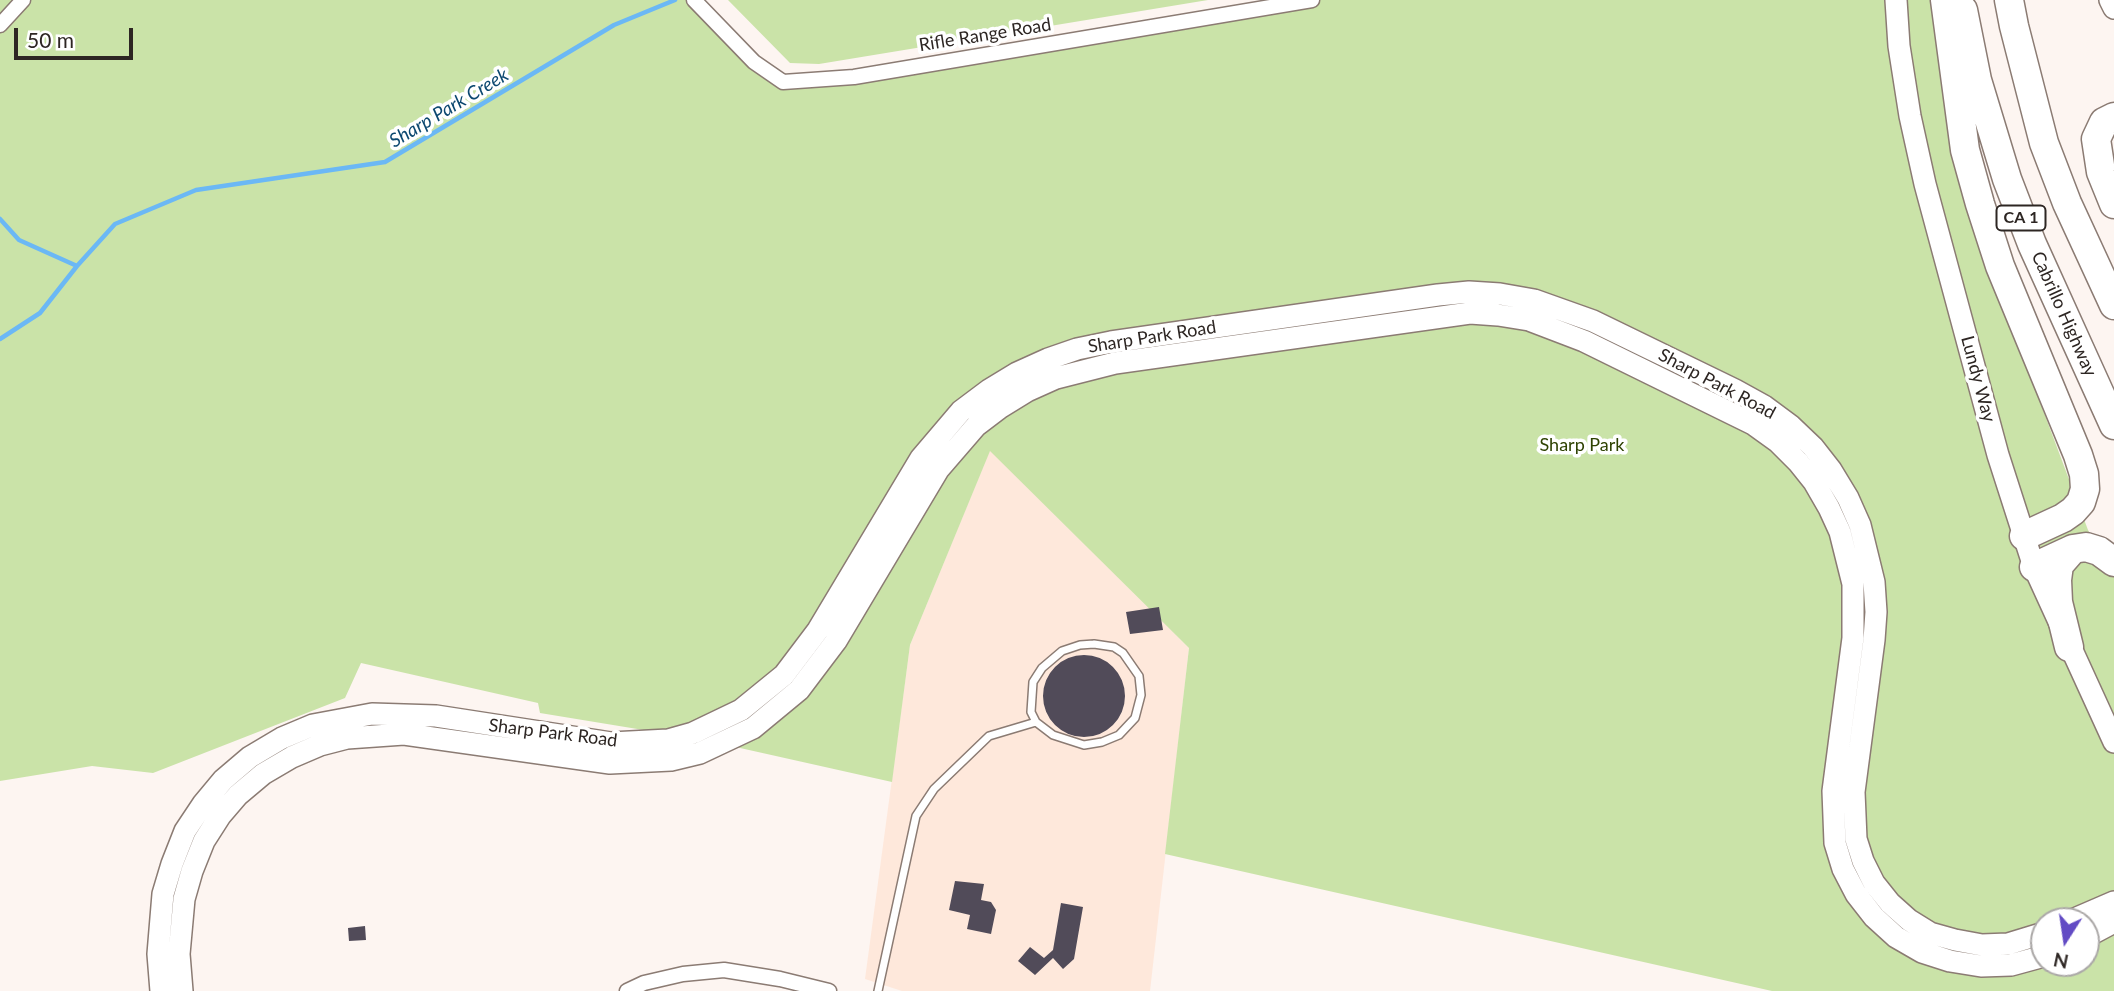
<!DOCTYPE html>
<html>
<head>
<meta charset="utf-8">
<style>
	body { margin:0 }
	#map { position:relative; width:2114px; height:991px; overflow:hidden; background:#fdf5f1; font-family:Lato,sans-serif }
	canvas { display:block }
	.north { position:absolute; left:2030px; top:907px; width:70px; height:70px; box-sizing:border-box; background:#fff; border:2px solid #aba8a7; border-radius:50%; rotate:192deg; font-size:19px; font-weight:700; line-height:28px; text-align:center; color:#2d2623 }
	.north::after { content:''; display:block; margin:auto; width:24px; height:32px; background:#624bc4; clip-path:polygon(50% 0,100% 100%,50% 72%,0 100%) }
	.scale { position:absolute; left:14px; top:28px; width:119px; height:32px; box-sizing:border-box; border:4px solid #2d2623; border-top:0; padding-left:9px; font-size:21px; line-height:24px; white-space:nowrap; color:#2d2623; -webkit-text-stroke:5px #fff; paint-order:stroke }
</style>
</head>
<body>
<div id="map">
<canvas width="2114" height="991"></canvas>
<div class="north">N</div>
<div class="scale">50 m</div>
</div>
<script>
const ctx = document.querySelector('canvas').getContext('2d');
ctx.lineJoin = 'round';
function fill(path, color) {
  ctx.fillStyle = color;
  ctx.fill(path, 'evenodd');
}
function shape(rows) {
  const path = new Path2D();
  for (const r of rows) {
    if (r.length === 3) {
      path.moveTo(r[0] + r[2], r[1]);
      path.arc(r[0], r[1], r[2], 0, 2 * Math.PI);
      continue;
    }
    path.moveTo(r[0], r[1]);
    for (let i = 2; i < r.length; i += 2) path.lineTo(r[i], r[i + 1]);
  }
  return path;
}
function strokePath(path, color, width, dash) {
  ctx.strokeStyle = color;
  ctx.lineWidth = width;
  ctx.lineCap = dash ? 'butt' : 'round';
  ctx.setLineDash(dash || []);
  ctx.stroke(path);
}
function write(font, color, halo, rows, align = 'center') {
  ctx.font = font + ' Lato,sans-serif';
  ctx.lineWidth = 7;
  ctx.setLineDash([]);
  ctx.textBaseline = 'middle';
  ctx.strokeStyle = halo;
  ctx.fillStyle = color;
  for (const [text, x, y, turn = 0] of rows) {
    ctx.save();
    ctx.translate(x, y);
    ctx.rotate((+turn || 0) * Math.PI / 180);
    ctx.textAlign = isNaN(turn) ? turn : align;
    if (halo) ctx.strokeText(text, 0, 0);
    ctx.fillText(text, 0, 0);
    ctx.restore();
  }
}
fill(shape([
	[990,450,1189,648,1150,991,902,991,865,979,910,645]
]), '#fee8db');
fill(shape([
	[0,0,694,0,783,82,1312,0,1933,0,1992,274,2088,530,2114,577,2114,991,1772,991,1165,854,1189,648,990,451,910,645,892,782,682,735,680,736,540,713,538,703,361,663,345,698,153,773,92,766,0,781],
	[2044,921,2086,921,2086,963,2044,963],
	[728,0,1208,0,819,64,790,63]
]), '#cae3a8');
strokePath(shape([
	[0,219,19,240,77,266],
	[0,339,40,313,77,266,115,224,196,190,385,162,614,25,675,0]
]), '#6bb8f5', 4.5);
fill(shape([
	[1159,607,1163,630,1130,634,1126,612],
	[1084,696,41],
	[955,881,984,884,981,900,991,902,996,910,991,934,967,929,970,915,949,910],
	[1061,903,1083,907,1074,959,1063,969,1053,958,1035,975,1018,961,1030,947,1044,958,1053,950],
	[365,926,366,940,349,941,348,928]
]), '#514b59');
const lane = shape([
	[1094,644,1114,647,1123,653,1139,676,1141,695,1135,718,1119,735,1102,742,1084,745,1053,735,1036,722,1031,712,1033,682,1042,668,1062,651,1080,645,1094,644],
	[878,991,916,816,934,789,989,736,1036,722]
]);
const street = shape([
	[694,0,754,62,783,82,854,77,1312,0],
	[0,25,23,0],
	[627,991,644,983,683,974,724,970,780,979,829,991]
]);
const secondary = shape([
	[1896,0,1899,46,1910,116,1925,184,1998,455,2034,567,2114,742],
	[2110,0,2114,8],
	[2070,921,2114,902],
	[2086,937,2114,922],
	[161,991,158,954,163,894,172,864,185,831,203,804,223,780,250,757,282,738,313,725,372,714,436,716,611,743,668,740,693,733,741,710,784,675,818,630,921,458,961,411,989,390,1017,373,1048,359,1077,349,1111,342,1438,295,1469,292,1500,294,1534,300,1593,321,1735,390,1764,406,1791,426,1813,447,1831,470,1848,498,1860,525,1874,582,1876,612,1874,640,1854,792,1856,839,1863,861,1874,883,1890,903,1909,920,1930,933,1955,940,1982,945,2008,944,2044,933],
	[182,991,179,954,184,899,192,871,204,841,220,816,238,795,263,774,292,757,320,745,347,738,404,734,610,763,671,760,700,753,753,728,799,690,836,641,938,470,976,426,1001,407,1027,391,1056,378,1115,363,1470,313,1498,315,1529,320,1584,341,1753,424,1778,442,1798,462,1814,482,1829,508,1840,532,1853,584,1853,638,1833,791,1835,843,1843,869,1856,894,1874,917,1896,937,1922,952,1950,961,1981,966,2011,965,2044,956]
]);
const highway = shape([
	[1945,0,1965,150,1980,204,2000,266,2078,455,2084,474,2085,489,2081,502,2073,511,2063,518,2024,536],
	[2009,0,2014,26,2044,143,2067,203,2114,305],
	[1963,10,1977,80,2007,179,2032,244,2114,425],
	[2114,117,2104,122,2096,139,2101,172,2114,204],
	[2034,567,2073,549,2086,547,2099,551,2114,562],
	[2069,647,2058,602,2057,580,2059,565,2073,549]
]);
strokePath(lane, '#8b7b73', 10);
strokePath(street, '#8b7b73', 17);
strokePath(secondary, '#8b7b73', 24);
strokePath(highway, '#8b7b73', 31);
strokePath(lane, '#fff', 7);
strokePath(street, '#fff', 14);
strokePath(secondary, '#fff', 21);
strokePath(highway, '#fff', 28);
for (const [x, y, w] of [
	[2021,218,49]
]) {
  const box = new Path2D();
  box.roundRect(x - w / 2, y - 12.5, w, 25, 5);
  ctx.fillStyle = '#fff';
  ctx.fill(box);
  strokePath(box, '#2d2623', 2);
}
write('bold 16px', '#2d2623', null, [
	["CA 1",2021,218]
]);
write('18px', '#2d2623', '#fff', [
	["Rifle Range Road",985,35,-9],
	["Cabrillo Highway",2064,314,66],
	["Sharp Park Road",1152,337,-9],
	["Lundy Way",1978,379,75],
	["Sharp Park Road",1717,384,28],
	["Sharp Park Road",553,733,7]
]);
write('18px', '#2e4202', '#fff', [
	["Sharp Park",1582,445]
]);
write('italic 19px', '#0c4870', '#fff', [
	["Sharp Park Creek",449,108,-31]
]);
</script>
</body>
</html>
